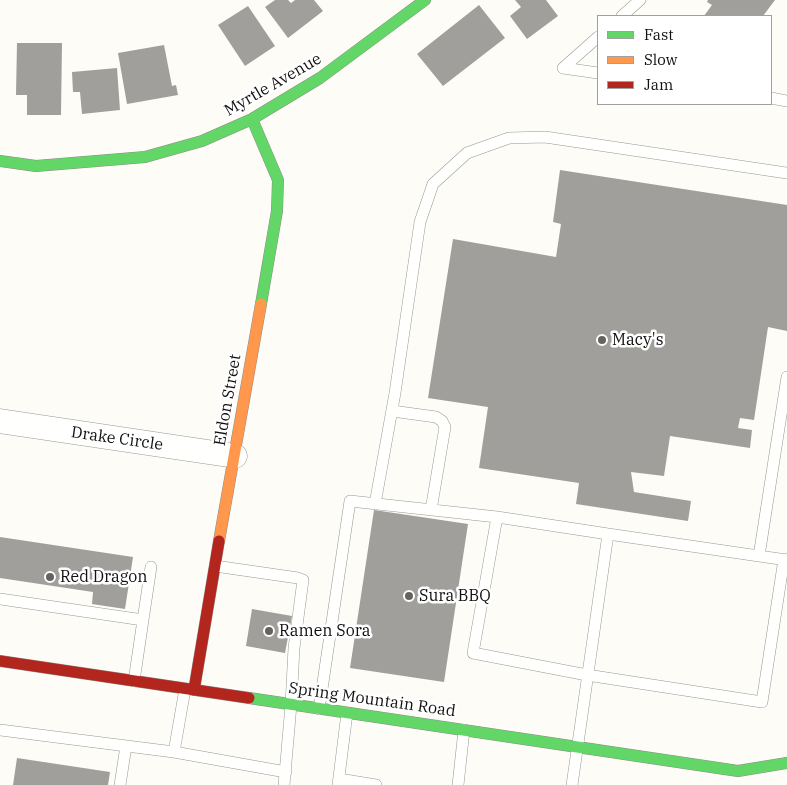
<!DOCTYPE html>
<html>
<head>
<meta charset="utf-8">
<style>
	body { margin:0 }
	#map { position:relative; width:787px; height:785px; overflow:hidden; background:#fdfcf7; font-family:"IBM Plex Serif",serif }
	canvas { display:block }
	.legend { position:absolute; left:597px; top:15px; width:175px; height:90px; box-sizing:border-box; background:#fff; border:1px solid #a0a0a0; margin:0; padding:6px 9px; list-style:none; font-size:15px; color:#111 }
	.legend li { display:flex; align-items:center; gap:10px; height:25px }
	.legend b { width:25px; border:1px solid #a0a0a0 }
</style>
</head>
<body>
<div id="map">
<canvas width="787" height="785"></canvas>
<ul class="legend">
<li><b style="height:6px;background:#63d668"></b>Fast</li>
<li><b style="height:6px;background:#ff974d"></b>Slow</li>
<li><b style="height:6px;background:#b3261e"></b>Jam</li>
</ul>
</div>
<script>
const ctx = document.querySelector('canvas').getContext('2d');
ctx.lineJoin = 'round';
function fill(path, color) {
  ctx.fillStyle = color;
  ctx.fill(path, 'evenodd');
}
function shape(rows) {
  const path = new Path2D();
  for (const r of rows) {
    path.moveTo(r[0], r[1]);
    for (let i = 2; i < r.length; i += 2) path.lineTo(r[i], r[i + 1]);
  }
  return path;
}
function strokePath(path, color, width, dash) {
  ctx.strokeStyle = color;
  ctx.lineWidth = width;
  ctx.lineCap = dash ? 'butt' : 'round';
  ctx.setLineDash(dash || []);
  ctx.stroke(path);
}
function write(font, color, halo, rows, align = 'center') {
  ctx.font = font + ' "IBM Plex Serif",serif';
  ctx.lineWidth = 5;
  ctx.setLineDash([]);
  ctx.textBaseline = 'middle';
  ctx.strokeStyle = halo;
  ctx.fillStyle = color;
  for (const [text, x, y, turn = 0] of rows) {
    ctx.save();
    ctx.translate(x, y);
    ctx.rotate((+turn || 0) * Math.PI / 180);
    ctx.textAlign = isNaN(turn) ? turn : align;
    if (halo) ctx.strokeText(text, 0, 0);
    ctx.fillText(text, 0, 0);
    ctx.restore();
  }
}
fill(shape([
	[275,0,288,0,291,3,295,0,314,0,323,11,288,38,265,7],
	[515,0,546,0,558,16,527,39,510,16,521,7],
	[708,0,775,0,763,16,704,16,712,5,707,2],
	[479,5,505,38,443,86,417,54],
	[248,6,275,46,245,66,218,25],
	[17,43,62,43,61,115,27,115,27,95,16,95],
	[164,45,172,86,176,85,178,95,127,104,118,53],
	[117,68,120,110,82,114,80,92,73,92,72,72],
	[560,170,787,205,787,331,768,327,754,420,740,418,738,428,752,430,750,448,670,436,664,476,631,472,634,492,691,501,688,521,576,504,579,483,479,468,488,407,428,398,453,239,556,257,561,224,553,222],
	[374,510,468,524,444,682,350,668],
	[0,537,133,557,125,609,92,604,93,592,0,578],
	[252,609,292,616,285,653,246,646],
	[17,758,110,772,108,785,13,785]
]), '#a19f9c');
const lane = shape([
	[622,16,640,0],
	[598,37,563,68,598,73],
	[771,98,787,101],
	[392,411,436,417,442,421,445,427,431,510],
	[375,504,395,393,420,222,433,184,467,153,509,138,545,137,787,173],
	[608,534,497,517,473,653,587,675,762,702,784,559],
	[759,556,787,377],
	[215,566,298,578,303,580,294,648,291,705,284,785],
	[0,599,143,620,151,567],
	[134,681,143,620],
	[185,689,174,752,286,772],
	[319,709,350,501,497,517],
	[0,730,174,752],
	[339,779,376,785],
	[120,785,126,746],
	[338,785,347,713],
	[458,785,464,730],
	[572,785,608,534,787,560]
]);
const street = shape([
	[0,421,235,456]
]);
const fast = shape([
	[252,119,278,180,277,211,261,304],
	[0,161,36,166,145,157,202,141,252,119,320,78,425,0],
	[249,698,738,771,787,763]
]);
const slow = shape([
	[219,541,261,304]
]);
const jam = shape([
	[0,661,249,698],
	[194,690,219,541]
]);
strokePath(lane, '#979795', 12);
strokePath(street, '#979795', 25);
strokePath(fast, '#8e8d8b', 12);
strokePath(slow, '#8e8d8b', 12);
strokePath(jam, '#8e8d8b', 12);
strokePath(lane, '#fffffe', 11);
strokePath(street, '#fffffe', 24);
strokePath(fast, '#63d668', 11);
strokePath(slow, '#ff974d', 11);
strokePath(jam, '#b3261e', 11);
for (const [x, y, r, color] of [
	[602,340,5,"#646362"],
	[50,577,5,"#646362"],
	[409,596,5,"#646362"],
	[269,631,5,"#646362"]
]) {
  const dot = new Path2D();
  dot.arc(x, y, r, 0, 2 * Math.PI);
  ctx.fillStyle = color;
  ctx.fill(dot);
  strokePath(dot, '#fff', 2);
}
write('16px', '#111', '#fff', [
	["Myrtle Avenue",273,85,-30],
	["Eldon Street",228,400,-80],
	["Drake Circle",117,439,8],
	["Spring Mountain Road",372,700,8]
]);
write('16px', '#111', '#fff', [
	["Macy's",612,340],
	["Red Dragon",60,577],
	["Sura BBQ",419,596],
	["Ramen Sora",279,631]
], 'left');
</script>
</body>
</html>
